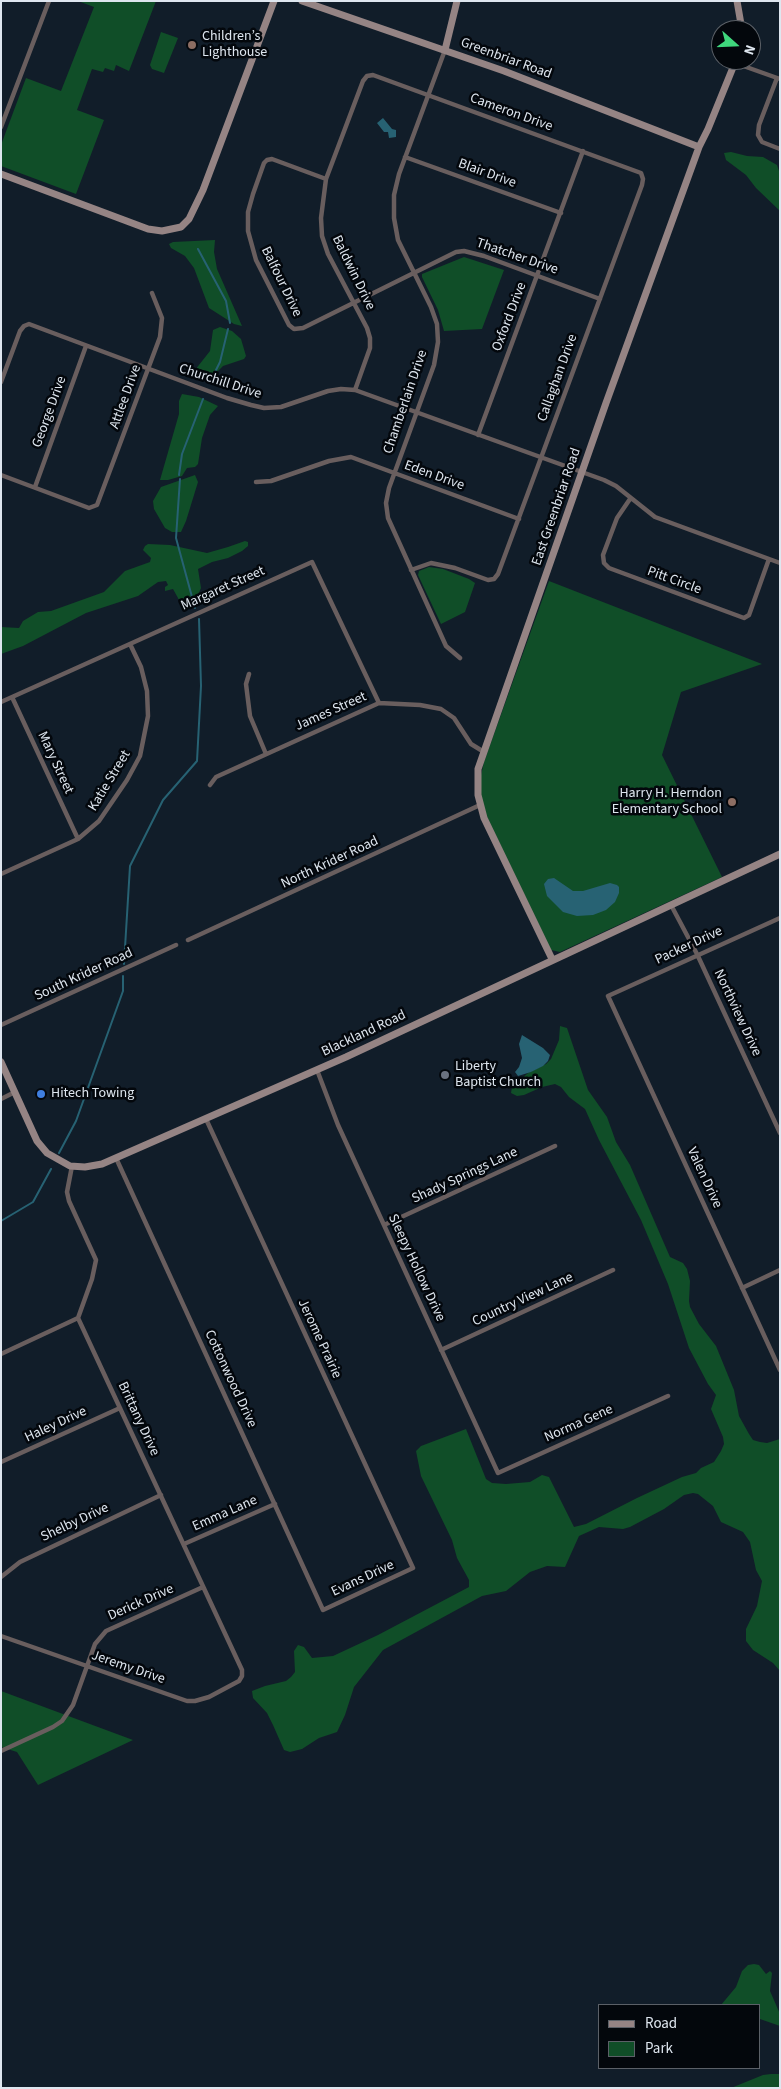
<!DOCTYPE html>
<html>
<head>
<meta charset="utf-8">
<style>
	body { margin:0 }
	#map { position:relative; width:781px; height:2089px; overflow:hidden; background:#111d29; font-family:"Source Sans 3",sans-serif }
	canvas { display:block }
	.frame { position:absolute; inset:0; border:2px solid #dee6ef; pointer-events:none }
	.legend { position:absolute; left:598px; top:2004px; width:162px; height:65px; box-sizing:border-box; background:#03070c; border:1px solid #5b6067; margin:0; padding:6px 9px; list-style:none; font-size:15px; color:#dee6ef }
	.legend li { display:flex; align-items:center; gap:10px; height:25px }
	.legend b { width:25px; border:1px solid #5b6067 }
	.north { position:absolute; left:711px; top:20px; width:50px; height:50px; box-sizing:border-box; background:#03070c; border:1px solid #5b6067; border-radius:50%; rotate:110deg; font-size:14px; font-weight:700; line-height:20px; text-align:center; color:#dee6ef }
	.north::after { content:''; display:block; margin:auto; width:18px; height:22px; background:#3fd77d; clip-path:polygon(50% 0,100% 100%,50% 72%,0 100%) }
</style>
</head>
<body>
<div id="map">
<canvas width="781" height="2089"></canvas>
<div class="frame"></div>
<ul class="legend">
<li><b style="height:6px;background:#958484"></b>Road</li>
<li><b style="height:14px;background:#104e28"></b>Park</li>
</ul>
<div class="north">N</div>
</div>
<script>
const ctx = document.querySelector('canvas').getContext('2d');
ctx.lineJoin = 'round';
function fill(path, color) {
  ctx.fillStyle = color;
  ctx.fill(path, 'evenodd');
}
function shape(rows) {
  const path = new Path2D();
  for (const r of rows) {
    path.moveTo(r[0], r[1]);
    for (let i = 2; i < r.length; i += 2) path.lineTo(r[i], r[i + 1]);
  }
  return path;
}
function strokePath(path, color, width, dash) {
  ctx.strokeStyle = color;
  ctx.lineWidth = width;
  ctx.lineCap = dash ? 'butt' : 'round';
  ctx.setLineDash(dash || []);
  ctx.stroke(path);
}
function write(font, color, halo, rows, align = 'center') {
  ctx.font = font + ' "Source Sans 3",sans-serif';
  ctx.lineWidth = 5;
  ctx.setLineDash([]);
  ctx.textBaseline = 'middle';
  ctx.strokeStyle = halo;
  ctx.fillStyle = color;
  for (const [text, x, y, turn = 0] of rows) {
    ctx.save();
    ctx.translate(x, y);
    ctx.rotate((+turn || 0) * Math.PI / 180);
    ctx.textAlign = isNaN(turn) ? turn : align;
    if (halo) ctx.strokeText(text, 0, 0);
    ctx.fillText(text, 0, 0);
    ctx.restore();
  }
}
fill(shape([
	[78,1,156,1,129,71,116,65,114,71,105,68,103,72,92,69,77,110,104,120,76,194,1,166,1,145,26,78,61,91,94,7],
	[161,32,178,38,164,73,152,69,150,65],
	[731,152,747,156,763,157,777,165,780,174,780,211,756,188,746,175,726,160,724,153],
	[215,240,214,252,217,269,242,326,234,324,209,308,194,268,185,256,171,248,169,244,173,242],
	[464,257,504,270,482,329,444,331,438,310,422,277,422,274],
	[220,327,232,331,241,339,246,356,244,359,223,366,208,381,195,370,210,351,213,330],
	[182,394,199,397,218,406,210,415,202,438,198,464,195,467,187,468,182,476,168,480,160,480,179,414,179,401],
	[195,475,198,482,186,521,181,532,172,532,165,528,154,509,153,501,161,487],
	[245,541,248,542,248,546,242,551,228,558,212,562,198,569,201,588,198,595,187,606,183,607,173,589,165,591,165,587,168,585,166,581,158,582,138,596,86,613,23,646,1,654,1,627,19,628,23,621,38,612,51,611,104,592,125,571,150,562,151,558,143,550,145,546,148,544,170,545,207,553,228,547],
	[429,567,443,569,469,579,475,583,465,612,441,624,418,575,419,571],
	[549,581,762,664,681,692,662,755,722,877,560,952,551,950,487,817,481,797,481,775,484,762],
	[560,1026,567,1028,588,1090,607,1117,616,1142,630,1165,670,1257,683,1263,687,1269,690,1281,689,1301,690,1307,699,1324,716,1346,734,1390,739,1416,749,1434,753,1440,760,1442,767,1443,780,1439,780,1671,773,1663,753,1650,746,1641,746,1629,757,1606,762,1581,756,1570,750,1542,743,1532,721,1522,713,1506,698,1494,693,1493,684,1495,664,1509,630,1527,623,1529,599,1527,579,1536,565,1567,547,1566,530,1572,506,1591,482,1596,383,1650,354,1687,345,1715,337,1732,319,1738,302,1749,290,1752,284,1750,273,1725,267,1713,253,1698,252,1691,265,1686,286,1681,291,1677,295,1672,294,1651,298,1645,304,1647,312,1658,333,1656,378,1635,469,1587,469,1580,457,1558,452,1540,421,1476,416,1451,421,1446,466,1429,486,1479,492,1483,506,1484,530,1482,542,1475,549,1477,574,1527,586,1524,637,1498,682,1477,696,1473,701,1468,714,1462,721,1451,724,1444,723,1437,711,1409,716,1395,708,1384,689,1348,668,1284,641,1220,599,1140,585,1109,569,1097,561,1087,555,1084,542,1087,524,1095,517,1096,511,1093,512,1087,528,1073,546,1064,551,1059,559,1040],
	[1,1691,133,1740,38,1785,17,1752,1,1747],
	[754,1964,759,1965,766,1974,770,1971,772,1973,770,1991,780,2014,780,2026,760,2019,760,2005,721,2005,736,1987,742,1971,748,1965],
	[771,2074,780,2074,780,2088,731,2088,763,2075]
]), '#104e28');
fill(shape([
	[383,118,392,129,396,130,396,137,389,138,388,132,384,132,377,123],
	[554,878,573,891,583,891,610,883,617,885,619,887,619,893,615,902,606,910,593,915,577,916,563,912,547,896,544,884,548,879],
	[522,1035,543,1048,550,1055,548,1061,543,1066,531,1072,518,1076,515,1072,519,1067,522,1058,519,1044]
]), '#276273');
strokePath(shape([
	[198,249,226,301,230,323],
	[210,382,220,362,228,329],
	[179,475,182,454,203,399],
	[180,479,176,538,195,608],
	[124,964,130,866,163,800,197,761,201,686,199,619],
	[59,1153,76,1121,123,991,123,976],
	[1,1221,33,1202,51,1169]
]), '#276273', 2);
strokePath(shape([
	[445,50,399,174,394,195,394,218,398,240,431,307,437,324,438,342,434,365,389,488,386,503,388,518,446,646,460,658],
	[735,63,780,79],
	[777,78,759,125,758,135,762,142,780,149],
	[1,127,49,1],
	[405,157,561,213],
	[326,179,272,159,267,160,264,163,253,194,248,212,248,231,256,260,289,325,294,329,303,328,456,252,464,251,484,256,600,299],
	[1,382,20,331,24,326,29,324,227,398,251,405,264,408,281,407,328,391,341,389,355,390,604,480,616,486,655,517,780,563],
	[355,390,370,348,370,338,367,328,328,254,322,236,321,218,326,179,363,81,367,76,373,75,641,173,643,179,642,185,498,574,494,579,488,580,455,568,431,563,411,570],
	[478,435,583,151],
	[1,475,89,508,97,505,160,337,162,318,152,293],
	[256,482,271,481,329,461,351,457,519,519],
	[35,487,86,346],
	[630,499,617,518,603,555,604,563,609,568,744,618,749,615,769,559],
	[249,674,246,684,250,716,266,754],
	[12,697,78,839],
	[1,702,312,562,379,703],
	[210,785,216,777,379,703,420,705,441,709,454,718,471,744,484,752],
	[1,874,78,839,99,821,127,780,140,756,148,716,147,691,141,667,130,644],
	[671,905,697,954,780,1133],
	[780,918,608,996,780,1370],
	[188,940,480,805],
	[1,1025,176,945],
	[317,1070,338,1125,498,1473,668,1396],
	[1,1099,15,1092],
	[116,1158,323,1610,413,1568,206,1119],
	[384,1225,555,1146],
	[742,1288,780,1270],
	[441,1350,613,1270],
	[1,1354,78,1318],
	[1,1462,120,1408],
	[184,1544,275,1504],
	[1,1577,20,1562,161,1495],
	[1,1636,187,1701,195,1701,209,1697,239,1681,242,1676,242,1670,78,1318,92,1279,96,1260,69,1201,67,1192,72,1166],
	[1,1751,53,1727,62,1721,73,1705,95,1644,106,1631,203,1587]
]), '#695e5e', 4.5);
strokePath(shape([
	[302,1,504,71,699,147],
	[737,1,742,30],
	[445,50,457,1],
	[1,174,148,229,162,231,181,227,189,219,203,190,274,1],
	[552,959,484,818,478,795,478,769,606,403,699,147,708,129,736,60],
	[1,1062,37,1141,47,1153,70,1166,85,1167,102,1164,346,1057,780,854]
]), '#958484', 7);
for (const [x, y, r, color] of [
	[192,45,5,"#8d6e63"],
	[732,802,5,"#8d6e63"],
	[445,1075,5,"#6b7280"],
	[41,1094,5,"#3f7fe0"]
]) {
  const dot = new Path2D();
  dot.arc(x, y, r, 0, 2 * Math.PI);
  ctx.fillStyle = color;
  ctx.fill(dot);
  strokePath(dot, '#03070c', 2);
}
write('14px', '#dee6ef', '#03070c', [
	["Children’s",202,37],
	["Lighthouse",202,53],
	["Harry H. Herndon",722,794,"right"],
	["Elementary School",722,810,"right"],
	["Liberty",455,1067],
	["Baptist Church",455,1083],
	["Hitech Towing",51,1094]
], 'left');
write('14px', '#dee6ef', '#03070c', [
	["Greenbriar Road",506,59,20],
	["Cameron Drive",511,113,20],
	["Blair Drive",487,174,20],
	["Thatcher Drive",517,257,19],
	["Baldwin Drive",353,273,64],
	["Balfour Drive",281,282,64],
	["Oxford Drive",510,317,-69],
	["Callaghan Drive",558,378,-70],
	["Churchill Drive",220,382,18],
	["Attlee Drive",126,397,-70],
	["Chamberlain Drive",406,402,-71],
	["George Drive",50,412,-70],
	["Eden Drive",434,476,20],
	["East Greenbriar Road",557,507,-71],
	["Pitt Circle",674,581,20],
	["Margaret Street",223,589,-24],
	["James Street",331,712,-24],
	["Mary Street",55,763,65],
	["Katie Street",110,781,-59],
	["North Krider Road",330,863,-25],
	["Packer Drive",689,946,-25],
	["South Krider Road",84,975,-25],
	["Northview Drive",737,1013,65],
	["Blackland Road",364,1034,-25],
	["Shady Springs Lane",465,1176,-25],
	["Valen Drive",704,1178,65],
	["Sleepy Hollow Drive",416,1268,65],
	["Country View Lane",523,1300,-25],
	["Jerome Prairie",319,1339,65],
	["Cottonwood Drive",230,1379,65],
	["Brittany Drive",138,1419,65],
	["Norma Gene",579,1424,-24],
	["Haley Drive",56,1425,-25],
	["Emma Lane",225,1514,-24],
	["Shelby Drive",75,1523,-25],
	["Evans Drive",363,1579,-25],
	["Derick Drive",141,1603,-24],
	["Jeremy Drive",128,1668,19]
]);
</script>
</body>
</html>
